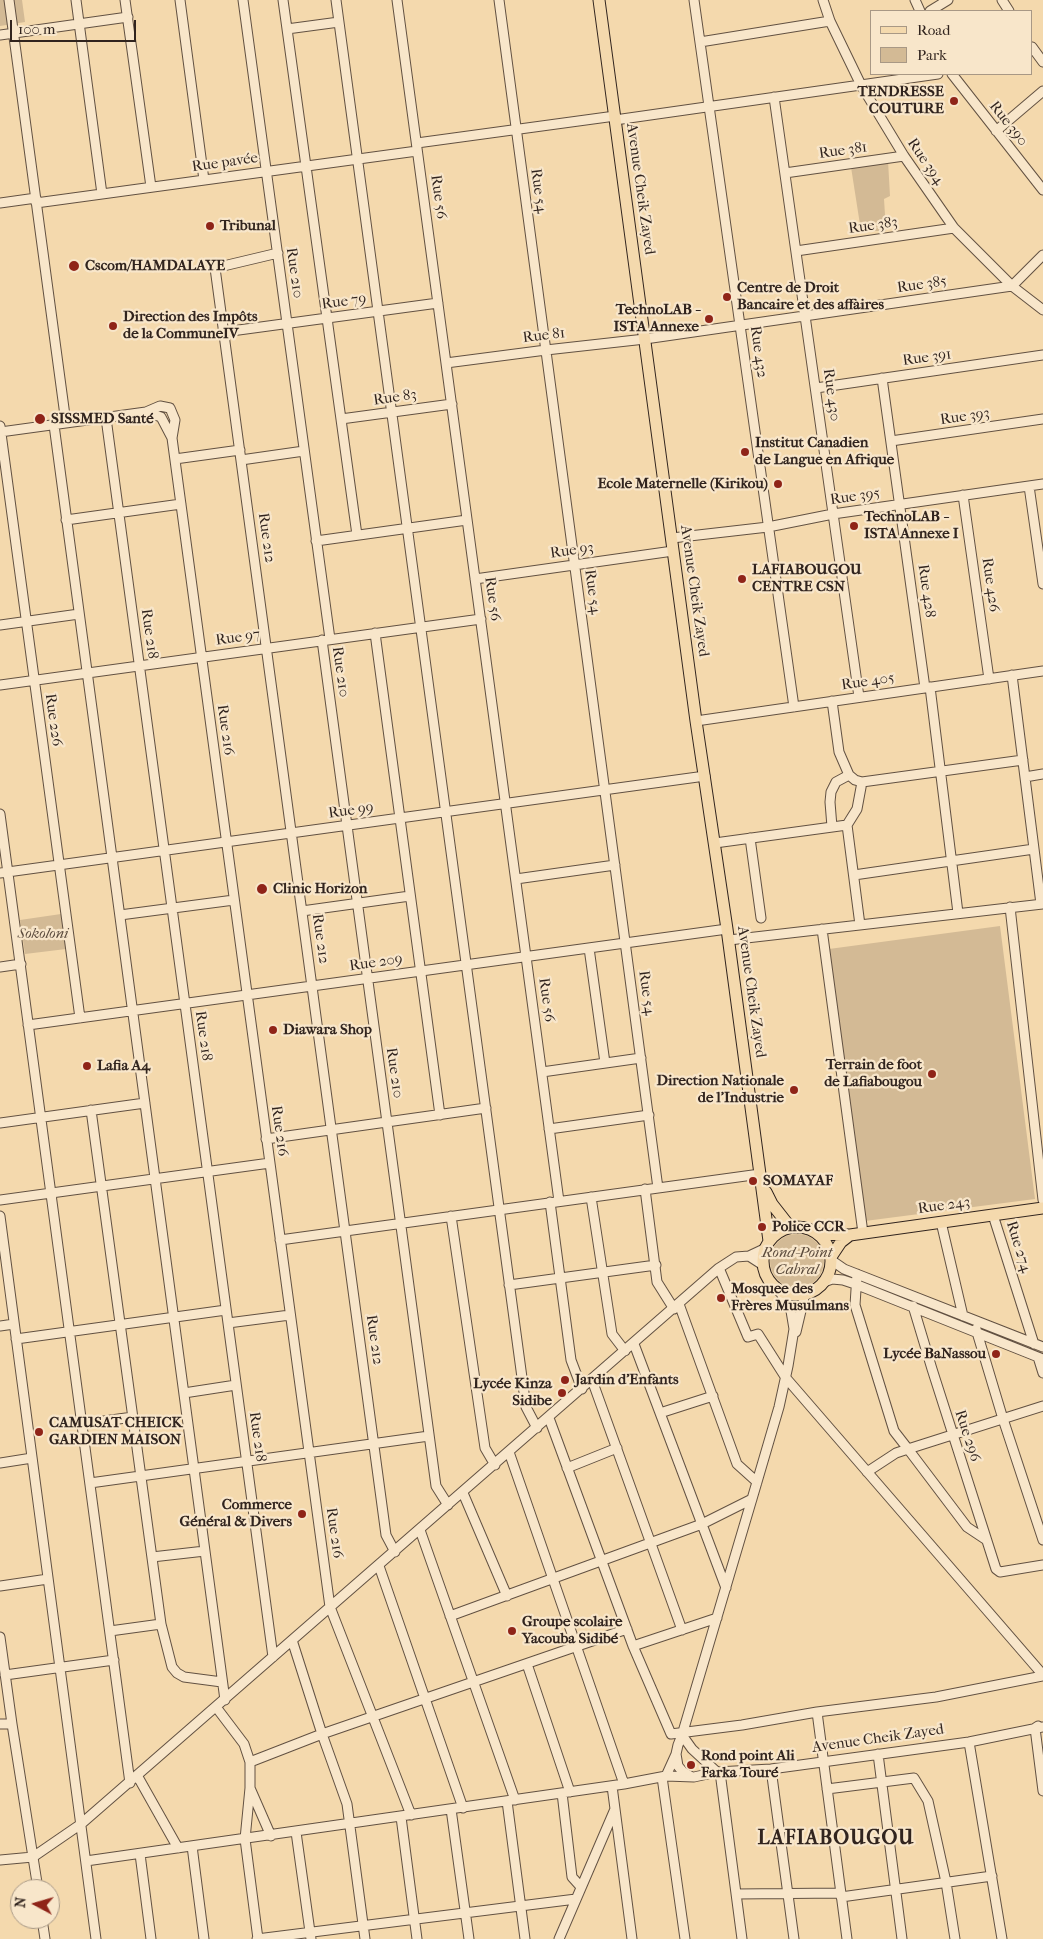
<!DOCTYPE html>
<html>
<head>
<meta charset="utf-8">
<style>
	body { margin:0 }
	#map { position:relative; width:1043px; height:1939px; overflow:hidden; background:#f4d9ad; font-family:"IM FELL French Canon",serif }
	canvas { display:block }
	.legend { position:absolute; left:870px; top:10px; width:162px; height:65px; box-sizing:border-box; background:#f8e6ca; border:1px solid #a89885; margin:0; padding:6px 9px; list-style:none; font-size:15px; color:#31241e }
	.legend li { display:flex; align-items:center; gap:10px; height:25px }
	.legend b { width:25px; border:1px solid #a89885 }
	.north { position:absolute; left:10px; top:1879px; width:50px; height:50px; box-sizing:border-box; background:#f8e6ca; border:1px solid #a89885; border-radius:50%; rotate:276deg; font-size:14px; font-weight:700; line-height:20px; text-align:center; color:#31241e }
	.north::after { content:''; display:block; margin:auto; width:18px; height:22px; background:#8f2418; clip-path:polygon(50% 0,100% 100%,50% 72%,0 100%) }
	.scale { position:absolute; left:10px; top:20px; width:126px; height:22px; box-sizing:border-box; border:2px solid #31241e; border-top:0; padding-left:6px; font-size:15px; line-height:18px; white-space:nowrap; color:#31241e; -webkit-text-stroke:4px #f8e6ca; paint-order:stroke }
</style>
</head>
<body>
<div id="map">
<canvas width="1043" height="1939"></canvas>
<ul class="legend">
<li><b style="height:6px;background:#f4d9ad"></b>Road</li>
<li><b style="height:14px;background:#d3ba95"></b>Park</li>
</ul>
<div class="north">N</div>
<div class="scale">100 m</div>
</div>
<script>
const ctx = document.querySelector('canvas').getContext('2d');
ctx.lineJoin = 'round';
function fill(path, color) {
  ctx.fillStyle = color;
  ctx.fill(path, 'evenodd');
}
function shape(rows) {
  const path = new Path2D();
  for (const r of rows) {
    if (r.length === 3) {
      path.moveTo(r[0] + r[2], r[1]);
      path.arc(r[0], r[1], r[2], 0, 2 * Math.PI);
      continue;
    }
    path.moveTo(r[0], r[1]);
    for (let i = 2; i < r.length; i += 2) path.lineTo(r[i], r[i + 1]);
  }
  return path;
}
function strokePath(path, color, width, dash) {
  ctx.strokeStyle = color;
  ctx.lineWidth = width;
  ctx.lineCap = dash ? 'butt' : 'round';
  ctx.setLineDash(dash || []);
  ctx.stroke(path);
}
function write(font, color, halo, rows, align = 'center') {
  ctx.font = font + ' "IM FELL French Canon",serif';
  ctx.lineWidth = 4.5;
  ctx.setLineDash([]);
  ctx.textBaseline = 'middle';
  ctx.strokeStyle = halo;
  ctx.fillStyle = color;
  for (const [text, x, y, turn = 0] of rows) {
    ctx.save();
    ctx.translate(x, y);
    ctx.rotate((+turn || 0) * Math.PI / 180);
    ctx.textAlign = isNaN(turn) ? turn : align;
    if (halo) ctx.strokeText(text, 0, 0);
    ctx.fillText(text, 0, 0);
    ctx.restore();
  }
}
fill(shape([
	[0,0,22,0,25,22,0,26],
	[888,161,890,196,884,199,886,231,861,231,851,167],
	[61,914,66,949,25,954,20,920],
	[1000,926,1035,1199,865,1221,829,949],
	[797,1261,27]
]), '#d3ba95');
const minor = shape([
	[9,0,66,423],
	[76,0,102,194],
	[125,0,151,187],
	[180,0,204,180],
	[243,0,330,639],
	[283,0,357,535],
	[336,0,526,1407,537,1428],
	[397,0,559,1201],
	[499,0,658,1188],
	[694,0,794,707],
	[823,0,830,21,861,85,904,156,954,228,1012,286,1043,310],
	[915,0,920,11],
	[1002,0,1009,11],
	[930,11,948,0],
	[287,29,339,22],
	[0,35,128,17],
	[700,42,830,21],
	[1032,47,1043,62],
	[952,74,1043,190],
	[774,97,859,697],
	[615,120,938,74],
	[996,131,1043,91],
	[417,143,615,116],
	[785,173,904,156],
	[0,203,36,198],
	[36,203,417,151],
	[796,251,954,228],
	[278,253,215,268,386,1535,395,1552],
	[224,332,438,303],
	[446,363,546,350,645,339,1012,286,1043,255],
	[882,378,925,688],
	[816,388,1043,355],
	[146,412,160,406,170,408,175,420,172,438],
	[106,418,273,1657],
	[341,419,452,404],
	[54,425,225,1700],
	[0,426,80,1018],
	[0,432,146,412,161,417,172,438,330,1607,411,1815],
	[891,441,1043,419],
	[175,459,240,450],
	[241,460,304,451],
	[1029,486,1043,584],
	[963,495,989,679],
	[66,520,181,504],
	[672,538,768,527,833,514,1043,484],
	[316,541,467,520],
	[475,579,673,551],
	[0,625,79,614],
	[375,633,440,1115],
	[322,640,436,1486,448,1505],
	[1012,675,1041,904],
	[0,685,481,619],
	[930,687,958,913],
	[832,701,839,752,849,775,855,780,862,782,1023,760],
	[696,721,1043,671],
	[1025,777,1043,774],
	[0,814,130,1783],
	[832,827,830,802,831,792,836,782,849,775],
	[750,838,761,918],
	[715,843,847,825],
	[0,873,705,776],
	[854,875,1034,849],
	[516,879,615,865],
	[1010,907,1043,1200],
	[302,911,410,896],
	[120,915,234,900],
	[860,925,847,825,857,809,862,782],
	[822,929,863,1233],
	[729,940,1043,904],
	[589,948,605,1063],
	[0,967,21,964],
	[28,1025,727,929],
	[542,1072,641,1058],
	[91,1110,161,1624,172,1667,177,1673,184,1677,222,1682],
	[0,1123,145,1103],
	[549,1129,649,1115],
	[266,1139,486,1108],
	[645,1189,657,1282,674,1309],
	[591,1197,612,1334,625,1351],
	[0,1200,270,1163],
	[550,1202,571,1360,582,1389],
	[993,1215,1034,1344],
	[0,1216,96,1939],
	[451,1216,485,1448,495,1465],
	[941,1222,963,1316],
	[280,1240,760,1174],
	[749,1256,763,1265],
	[831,1260,844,1269,1043,1347],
	[719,1268,748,1337,758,1334,786,1378,1043,1675],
	[857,1274,855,1305,894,1431,908,1449,1043,1406],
	[824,1282,832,1279,843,1280,855,1284,1043,1359],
	[509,1285,656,1265],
	[679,1304,737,1464,757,1482],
	[913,1306,932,1369,996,1569,1000,1572,1043,1565],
	[228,1323,290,1315],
	[0,1326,14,1324],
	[976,1329,1003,1419,1043,1540],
	[796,1332,805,1294],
	[16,1339,226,1310],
	[634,1344,726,1588],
	[1038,1357,1043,1373],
	[592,1380,682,1630],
	[184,1393,236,1385],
	[660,1413,713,1396],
	[549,1418,633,1646,671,1734,742,1725,817,1712,936,1697,1043,1676],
	[82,1424,133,1417],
	[509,1452,624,1784],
	[0,1463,32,1458],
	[567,1468,617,1448],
	[867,1472,896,1453,908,1449,967,1527,985,1539],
	[90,1483,429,1436],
	[463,1493,507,1596],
	[420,1530,515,1800],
	[152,1557,205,1551],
	[379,1566,463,1808],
	[0,1586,48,1579],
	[450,1616,702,1524,752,1499],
	[110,1631,161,1624],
	[0,1637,12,1724,38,1889],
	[292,1640,322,1734,347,1804,365,1939],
	[633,1646,717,1618],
	[527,1664,570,1792],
	[5,1675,114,1660],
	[216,1707,244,1744,250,1762,250,1788,271,1836],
	[817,1712,847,1939],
	[0,1724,12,1724],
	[1038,1726,1035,1728,1043,1791],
	[682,1735,692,1749,717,1772],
	[969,1742,1002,1939],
	[878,1754,902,1939],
	[250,1762,322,1734,627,1629],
	[771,1769,794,1939],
	[720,1772,742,1939],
	[666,1776,676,1754],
	[138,1777,178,1848],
	[662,1777,685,1939],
	[692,1777,683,1772,678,1766,676,1754,678,1745,682,1735,757,1482,779,1407,788,1366,794,1329,791,1311,779,1290],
	[612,1786,632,1939],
	[250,1788,245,1839,258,1939],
	[827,1789,914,1778,928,1801,946,1882,955,1939],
	[562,1793,572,1877,581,1887],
	[507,1801,525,1939],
	[451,1809,469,1939],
	[401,1817,417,1939],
	[296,1832,311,1939],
	[192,1846,204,1939],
	[140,1854,151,1939],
	[0,1860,33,1857,81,1824,719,1268,736,1257,749,1256,766,1248],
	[86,1861,624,1784,666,1776,694,1777,717,1772,771,1769,969,1742,1043,1727],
	[736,1894,841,1893],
	[841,1897,992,1876],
	[42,1919,45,1939],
	[257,1939,576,1899],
	[559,1939,615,1809]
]);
const major = shape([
	[599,0,696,721,727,929,769,1241],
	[766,1192,772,1204,790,1227],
	[797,1261,34],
	[818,1234,850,1235,1043,1208],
	[831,1257,841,1242,850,1235]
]);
strokePath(minor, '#625142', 11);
strokePath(major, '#31241e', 13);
strokePath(minor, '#f8e6ca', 9);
strokePath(major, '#f4d9ad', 11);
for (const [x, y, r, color] of [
	[954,101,5,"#8f2418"],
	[210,226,5,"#8f2418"],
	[74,266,6,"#8f2418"],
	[727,297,5,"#8f2418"],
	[709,319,5,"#8f2418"],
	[113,326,5,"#8f2418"],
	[40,419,6,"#8f2418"],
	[745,452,5,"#8f2418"],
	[778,484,5,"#8f2418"],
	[854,526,5,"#8f2418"],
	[742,579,5,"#8f2418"],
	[262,889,6,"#8f2418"],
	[273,1030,5,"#8f2418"],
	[87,1066,5,"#8f2418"],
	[932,1074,5,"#8f2418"],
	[794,1090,5,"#8f2418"],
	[753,1181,5,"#8f2418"],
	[762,1227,5,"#8f2418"],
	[721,1298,5,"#8f2418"],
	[996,1354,5,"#8f2418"],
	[565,1380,5,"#8f2418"],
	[562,1393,5,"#8f2418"],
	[39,1432,5,"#8f2418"],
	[302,1514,5,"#8f2418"],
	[512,1631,5,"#8f2418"],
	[691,1765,5,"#8f2418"]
]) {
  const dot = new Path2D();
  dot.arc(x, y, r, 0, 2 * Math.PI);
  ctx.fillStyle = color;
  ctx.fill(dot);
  strokePath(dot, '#f8e6ca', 2);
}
write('bold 15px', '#31241e', '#f8e6ca', [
	["TENDRESSE",944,92,"right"],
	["COUTURE",944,109,"right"],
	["Tribunal",220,226],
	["Cscom/HAMDALAYE",85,266],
	["Centre de Droit",737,288],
	["Bancaire et des affaires",737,305],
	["TechnoLAB -",699,310,"right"],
	["ISTA Annexe",699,327,"right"],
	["Direction des Impôts",123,317],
	["de la CommuneIV",123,334],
	["SISSMED Santé",51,419],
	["Institut Canadien",755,443],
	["de Langue en Afrique",755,460],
	["Ecole Maternelle (Kirikou)",768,484,"right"],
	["TechnoLAB -",864,517],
	["ISTA Annexe I",864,534],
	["LAFIABOUGOU",752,570],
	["CENTRE CSN",752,587],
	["Clinic Horizon",273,889],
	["Diawara Shop",283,1030],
	["Terrain de foot",922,1065,"right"],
	["de Lafiabougou",922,1082,"right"],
	["Lafia A4",97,1066],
	["Direction Nationale",784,1081,"right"],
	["de l'Industrie",784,1098,"right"],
	["SOMAYAF",763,1181],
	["Police CCR",772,1227],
	["Mosquee des",731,1289],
	["Frères Musulmans",731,1306],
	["Lycée BaNassou",986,1354,"right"],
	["Jardin d'Enfants",575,1380],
	["Lycée Kinza",552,1384,"right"],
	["Sidibe",552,1401,"right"],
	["CAMUSAT CHEICK",49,1423],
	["GARDIEN MAISON",49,1440],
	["Commerce",292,1505,"right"],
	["Général & Divers",292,1522,"right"],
	["Groupe scolaire",522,1622],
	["Yacouba Sidibé",522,1639],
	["Rond point Ali",701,1756],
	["Farka Touré",701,1773]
], 'left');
write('15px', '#31241e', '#f8e6ca', [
	["Rue 390",1008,124,52],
	["Rue 381",843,151,-8],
	["Rue 394",925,162,56],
	["Rue pavée",225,163,-8],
	["Avenue Cheik Zayed",640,189,82],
	["Rue 54",538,191,82],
	["Rue 56",438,197,82],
	["Rue 383",873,226,-8],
	["Rue 210",294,273,82],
	["Rue 385",922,285,-8],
	["Rue 79",344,302,-8],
	["Rue 81",544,336,-7],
	["Rue 432",758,352,82],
	["Rue 391",927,358,-8],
	["Rue 430",831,395,82],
	["Rue 83",395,398,-8],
	["Rue 393",965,417,-8],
	["Rue 395",855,497,-8],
	["Rue 212",266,538,82],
	["Rue 93",572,551,-8],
	["Rue 426",990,585,82],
	["Avenue Cheik Zayed",694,591,82],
	["Rue 428",926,591,82],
	["Rue 54",592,592,82],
	["Rue 56",492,599,82],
	["Rue 218",149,634,82],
	["Rue 97",238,638,-8],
	["Rue 210",340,672,82],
	["Rue 405",868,682,-8],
	["Rue 226",53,720,82],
	["Rue 216",225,730,82],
	["Rue 99",351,811,-8],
	["Rue 212",320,939,82],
	["Rue 209",376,963,-8],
	["Avenue Cheik Zayed",751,992,82],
	["Rue 54",646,993,82],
	["Rue 56",546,1000,82],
	["Rue 218",203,1036,82],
	["Rue 210",394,1073,82],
	["Rue 216",279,1131,82],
	["Rue 243",944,1206,-8],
	["Rue 274",1018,1247,73],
	["Rue 212",374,1340,82],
	["Rue 296",967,1436,72],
	["Rue 218",257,1437,82],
	["Rue 216",334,1533,82],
	["Avenue Cheik Zayed",878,1739,-8]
]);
write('italic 15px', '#5a4a3c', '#f8e6ca', [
	["Sokoloni",43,934],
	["Rond-Point",797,1253],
	["Cabral",797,1270]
]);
ctx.letterSpacing = '1px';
write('bold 20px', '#31241e', '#f8e6ca', [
	["LAFIABOUGOU",836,1839]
]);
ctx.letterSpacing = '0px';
</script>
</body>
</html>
